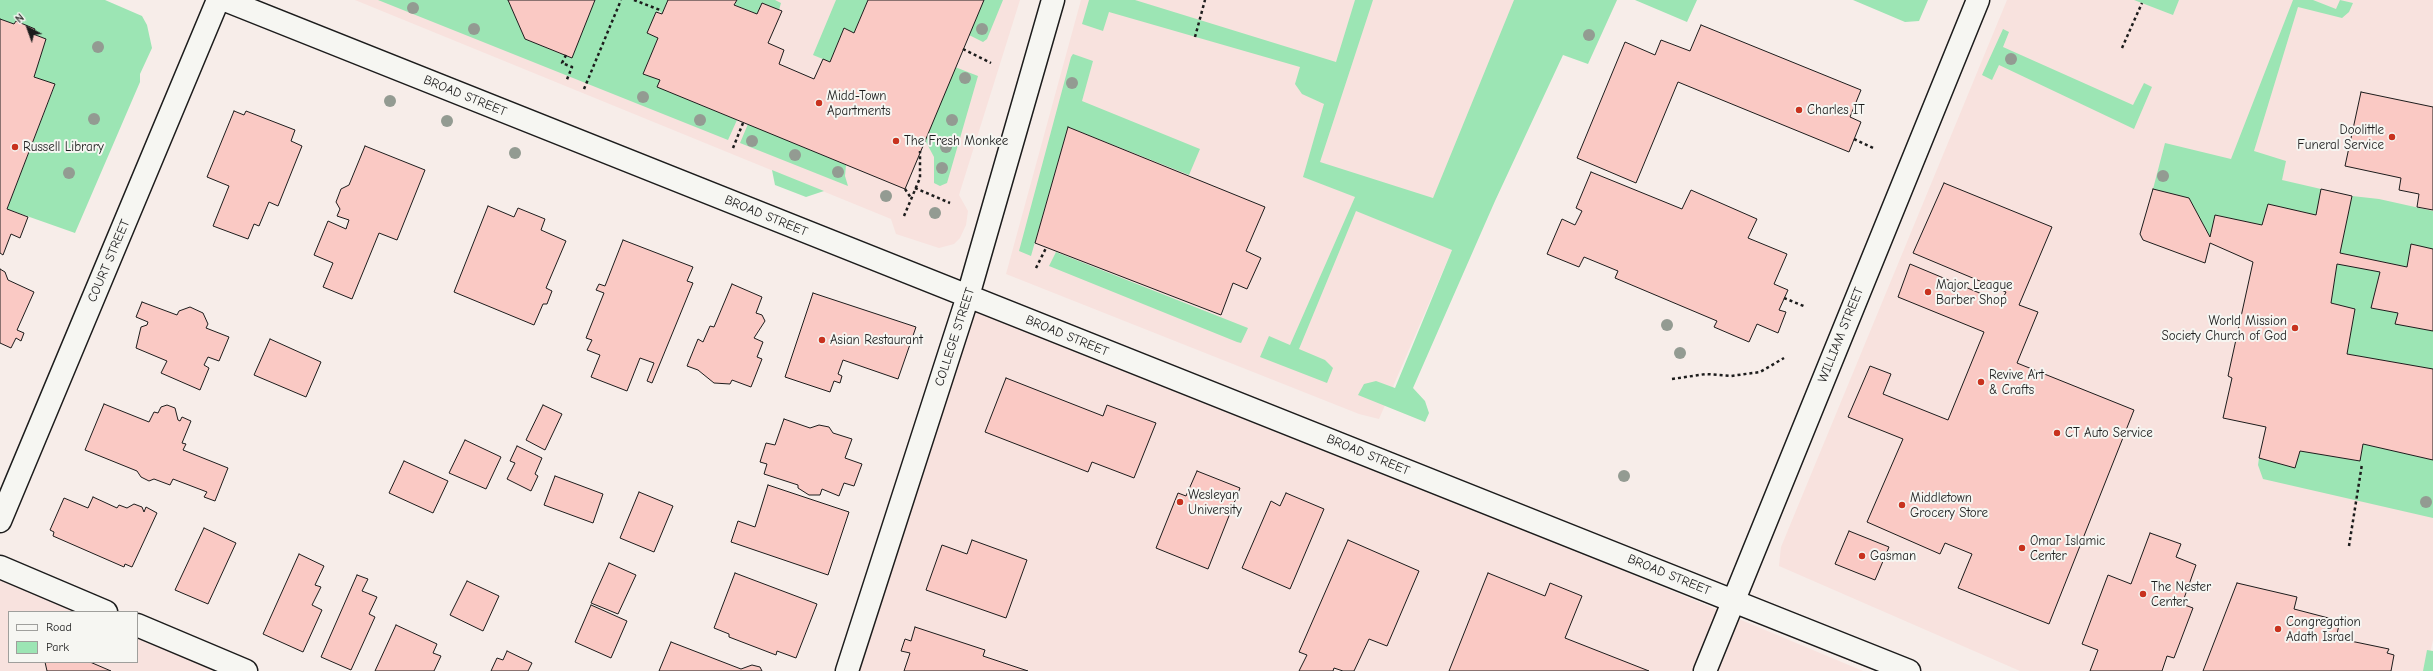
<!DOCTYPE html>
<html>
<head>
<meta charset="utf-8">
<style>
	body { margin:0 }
	#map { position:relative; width:2433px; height:671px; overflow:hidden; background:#f7ede9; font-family:"Comic Neue",sans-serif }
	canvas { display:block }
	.legend { position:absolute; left:8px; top:611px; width:130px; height:52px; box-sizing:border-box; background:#f6f6f2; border:1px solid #9f9f9c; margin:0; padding:5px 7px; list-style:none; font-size:12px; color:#1c1c1c }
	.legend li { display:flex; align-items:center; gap:8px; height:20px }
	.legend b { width:20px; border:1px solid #9f9f9c }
	.north { position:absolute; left:8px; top:8px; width:40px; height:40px; -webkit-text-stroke:3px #f6f6f2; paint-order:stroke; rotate:319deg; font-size:11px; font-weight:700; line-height:16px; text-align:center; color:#1c1c1c }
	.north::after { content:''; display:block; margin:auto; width:14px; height:18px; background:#1c1c1c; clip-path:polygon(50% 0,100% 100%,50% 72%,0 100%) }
</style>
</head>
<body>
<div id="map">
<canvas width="2433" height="671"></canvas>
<ul class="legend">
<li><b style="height:5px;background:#f6f6f2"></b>Road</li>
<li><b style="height:11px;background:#9ce5b4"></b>Park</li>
</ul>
<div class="north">N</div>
</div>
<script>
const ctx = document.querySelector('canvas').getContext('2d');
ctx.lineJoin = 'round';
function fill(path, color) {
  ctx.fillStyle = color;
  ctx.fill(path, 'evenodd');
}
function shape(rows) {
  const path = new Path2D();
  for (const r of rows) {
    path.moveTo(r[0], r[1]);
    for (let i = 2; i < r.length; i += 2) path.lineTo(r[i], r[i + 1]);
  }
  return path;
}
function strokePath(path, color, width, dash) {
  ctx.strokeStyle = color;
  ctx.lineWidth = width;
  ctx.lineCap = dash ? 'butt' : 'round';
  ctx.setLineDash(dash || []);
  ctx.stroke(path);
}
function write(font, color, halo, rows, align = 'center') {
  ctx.font = font + ' "Comic Neue",sans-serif';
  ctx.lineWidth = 4;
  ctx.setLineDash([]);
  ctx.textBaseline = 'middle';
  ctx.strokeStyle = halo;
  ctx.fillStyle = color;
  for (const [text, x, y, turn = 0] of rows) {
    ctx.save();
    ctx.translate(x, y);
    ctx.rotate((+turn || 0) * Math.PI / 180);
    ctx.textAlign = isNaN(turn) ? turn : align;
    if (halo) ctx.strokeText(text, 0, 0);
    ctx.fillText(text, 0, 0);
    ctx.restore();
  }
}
fill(shape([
	[355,0,1020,0,959,195,968,211,966,225,960,238,954,244,939,248,896,234,891,219],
	[1081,0,1617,0,1590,58,1526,40,1452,250,1379,419,1359,414,1006,274],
	[2007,0,2433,0,2433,640,2426,671,2020,671,1779,566,1781,547],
	[968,296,1863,671,847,671],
	[0,567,106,612,9,612,9,662,137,662,137,625,246,671,0,671]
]), '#f8e2de');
fill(shape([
	[0,0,105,0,142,16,147,25,152,48,140,74,140,82,75,233,7,209,55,85,34,77,46,39,33,34,34,29,16,21,14,24,0,19],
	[378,0,508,0,525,39,571,58,595,0,668,0,662,14,660,11,656,12,647,33,658,38,643,74,660,80,657,87,737,120,728,140],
	[737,0,775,0,781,3,779,10,762,3,757,14,735,5],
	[836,0,868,0,854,33,844,28,830,62,813,55],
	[984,0,1003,0,987,39,983,42,969,35],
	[1089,0,1135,0,1336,62,1355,0,1373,0,1320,162,1433,198,1514,0,1617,0,1588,64,1563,55,1495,201,1413,388,1425,401,1429,413,1425,422,1358,395,1364,384,1376,381,1395,388,1452,250,1356,211,1299,349,1325,360,1333,368,1327,383,1260,357,1269,336,1290,345,1355,197,1303,177,1324,104,1302,94,1295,84,1300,67,1109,12,1103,31,1082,24],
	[1635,0,1697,0,1687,22],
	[1853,0,1928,0,1919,21,1905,22],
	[2134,0,2179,0,2173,15],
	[2293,0,2313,0,2336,9,2340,0,2353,3,2349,12,2342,18,2298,7,2254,151,2286,161,2282,180,2321,189,2316,215,2268,204,2262,225,2216,215,2210,237,2189,198,2153,189,2165,143,2231,159],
	[2003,29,2009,32,2003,47,2133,105,2144,83,2152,87,2134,129,1999,65,1992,80,1982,75],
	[1073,54,1093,61,1082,101,1200,149,1189,175,1068,127,1031,256,1019,251,1071,57],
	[955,67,978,76,947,183,940,186,934,183,934,157,925,140],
	[748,124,846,165,845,176,848,186,740,143],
	[772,170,824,191,806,197,775,185],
	[2352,196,2379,199,2433,211,2433,249,2412,245,2407,267,2340,253],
	[1056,252,1248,328,1241,343,1237,342,1049,266],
	[2337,264,2380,272,2371,308,2398,313,2395,324,2433,331,2433,369,2347,354,2355,309,2331,303],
	[2363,444,2433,460,2433,518,2263,479,2258,465,2259,458,2295,468,2300,451,2359,461],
	[2427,650,2433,651,2433,671,2423,671]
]), '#9ce5b4');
const building = shape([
	[508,0,595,0,572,58,525,39,508,0],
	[668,0,737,0,734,5,757,14,762,3,782,11,768,43,784,50,779,64,814,79,823,59,830,62,844,28,854,33,868,0,984,0,905,189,657,87,660,80,643,74,658,38,647,33,656,12,662,14,668,0],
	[0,19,14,24,16,21,35,29,33,34,46,39,34,77,55,84,7,209,28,217,20,238,11,234,3,255,0,253,0,19],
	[1701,25,1861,90,1850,117,1861,122,1849,152,1678,82,1636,183,1577,158,1625,42,1655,55,1661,40,1690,51,1701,25],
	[2361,92,2433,107,2433,210,2417,207,2419,194,2399,190,2401,178,2345,166,2361,92],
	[234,111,244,115,246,111,295,130,291,141,302,146,278,206,269,202,259,226,254,224,248,239,213,226,229,186,207,177,234,111],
	[1068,127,1265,207,1246,251,1261,258,1247,289,1233,283,1221,315,1035,243,1068,127],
	[365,146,425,170,397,240,379,233,352,299,323,287,333,263,314,255,328,221,346,229,349,220,337,216,340,209,336,202,341,189,349,185,365,146],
	[1591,172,1682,209,1691,190,1757,219,1748,238,1787,254,1774,284,1788,290,1779,310,1786,312,1778,333,1757,324,1749,342,1714,327,1717,321,1615,278,1618,271,1584,257,1579,267,1547,254,1562,219,1575,225,1582,211,1576,208,1591,172],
	[1944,183,2052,227,2019,305,2038,312,2017,363,2134,410,2049,624,1958,588,1972,554,1945,543,1940,554,1867,522,1903,439,1848,417,1870,366,1891,374,1883,394,1948,420,1984,332,1898,297,1910,264,2001,302,2006,292,1913,253,1944,183],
	[2153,189,2189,198,2210,237,2215,215,2262,225,2268,204,2316,215,2321,189,2352,196,2340,253,2407,267,2411,244,2433,249,2433,331,2395,324,2398,313,2371,308,2380,272,2337,264,2331,303,2355,309,2347,354,2433,369,2433,460,2363,444,2360,461,2300,451,2295,468,2259,458,2266,427,2223,418,2232,378,2228,376,2253,262,2210,243,2205,263,2143,240,2140,234,2153,189],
	[488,206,514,217,518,208,545,219,541,230,566,241,546,288,552,291,547,304,543,304,534,325,454,292,488,206],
	[623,240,693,267,687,281,693,283,652,383,647,381,654,363,640,358,627,391,591,377,600,355,587,350,592,340,586,338,604,293,596,290,599,284,605,286,623,240],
	[0,269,5,272,8,280,34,292,17,330,24,333,21,341,16,338,11,348,0,343,0,269],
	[732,284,762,297,756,313,762,315,765,321,754,338,763,342,757,357,762,359,751,387,732,380,730,384,714,383,698,370,687,366,698,339,703,342,710,326,714,327,732,284],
	[813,293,916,327,898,379,843,360,838,374,842,376,840,383,834,381,830,392,785,377,813,293],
	[142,302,177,315,179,311,190,307,203,313,208,324,206,328,229,337,219,361,208,357,204,365,209,368,200,390,161,373,167,361,136,348,141,327,147,325,148,322,136,317,142,302],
	[270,339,321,362,306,397,254,375,270,339],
	[1006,378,1103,416,1107,405,1156,423,1134,478,1092,462,1088,472,985,432,1006,378],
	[104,404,149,422,154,412,158,413,161,407,167,405,175,408,178,420,180,421,182,417,191,421,182,443,186,444,183,450,228,468,215,501,204,497,207,492,173,479,170,485,154,479,149,481,141,477,137,471,85,450,104,404],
	[543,405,562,414,545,450,526,440,543,405],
	[784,419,810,428,819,425,829,427,833,433,852,439,845,458,862,464,854,486,844,483,839,496,822,489,820,495,809,495,798,488,798,485,764,474,767,464,760,462,766,443,775,445,784,419],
	[465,440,501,457,486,489,449,473,465,440],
	[517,446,542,458,535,474,538,476,531,491,507,479,515,463,510,461,517,446],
	[404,461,448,481,433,513,389,493,404,461],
	[1197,471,1240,488,1208,569,1156,548,1178,493,1186,496,1197,471],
	[555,476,603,494,593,523,544,505,555,476],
	[768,485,849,512,828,575,731,542,738,521,755,527,768,485],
	[639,492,673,506,654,552,620,538,639,492],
	[1286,493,1324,509,1290,589,1242,568,1271,501,1280,506,1286,493],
	[93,497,117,508,119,505,127,508,134,504,142,507,144,512,146,507,157,513,132,567,125,564,124,567,53,536,54,532,50,530,64,498,88,508,93,497],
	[204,528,236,543,208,604,175,590,204,528],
	[1849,531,1889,547,1875,580,1835,564,1849,531],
	[2150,533,2181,544,2176,557,2196,565,2182,604,2193,608,2174,658,2167,656,2162,671,2090,671,2098,650,2082,644,2108,575,2131,584,2150,533],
	[972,540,1027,560,1006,618,926,590,942,545,967,554,972,540],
	[1348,540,1419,571,1387,646,1369,639,1354,671,1343,671,1334,668,1333,671,1299,671,1307,655,1299,652,1348,540],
	[299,554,324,566,315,585,321,587,312,605,322,610,303,652,263,634,299,554],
	[609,563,636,575,618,614,591,603,609,563],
	[735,573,817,604,796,658,777,651,776,655,729,637,729,634,714,628,735,573],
	[1488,573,1545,596,1550,583,1582,596,1565,638,1649,671,1449,671,1488,573],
	[357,575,368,579,362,591,377,597,369,614,375,617,351,670,321,657,357,575],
	[467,581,499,596,483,631,450,615,467,581],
	[2237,583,2297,597,2294,609,2340,621,2336,638,2389,649,2387,653,2394,655,2391,671,2203,671,2237,583],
	[591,605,627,621,611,658,575,642,591,605],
	[396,625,437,644,433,653,441,656,434,671,375,671,396,625],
	[915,627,985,650,983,656,1028,671,904,671,910,653,901,651,905,639,911,641,915,627],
	[671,642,741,669,752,665,760,667,762,671,659,671,671,642],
	[507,651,532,663,528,671,491,671,497,658,503,660,507,651],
	[45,662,90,662,111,671,47,671,45,662]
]);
fill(building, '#fac9c4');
strokePath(building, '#1c1c1c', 1);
const street = shape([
	[225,0,1909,671],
	[0,521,218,0],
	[0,567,106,612],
	[137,625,246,671],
	[847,671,968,296,1053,0],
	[1705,671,1978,0]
]);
strokePath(street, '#1c1c1c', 25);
strokePath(shape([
	[634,0,660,10],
	[1195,37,1205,0],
	[2122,48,2142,3],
	[963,49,991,63],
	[566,55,562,63,572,67,566,82],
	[584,89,621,0],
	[1854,139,1873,148],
	[733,148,743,123],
	[915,188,950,203],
	[905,189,911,198],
	[904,216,920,178,920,151],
	[1036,268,1046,248],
	[1784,298,1806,307],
	[1672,379,1706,374,1731,376,1760,372,1784,358],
	[2349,546,2362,464]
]), '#1c1c1c', 2.5, [3, 3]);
strokePath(street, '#f6f6f2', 22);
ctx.fillStyle = '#939b92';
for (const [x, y] of [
	[413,8],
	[474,29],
	[982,29],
	[1589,35],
	[98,47],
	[2011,59],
	[965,78],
	[1072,83],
	[643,97],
	[390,101],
	[94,119],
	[700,120],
	[952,120],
	[447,121],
	[752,141],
	[946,147],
	[515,153],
	[795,155],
	[942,168],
	[838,172],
	[69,173],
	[2163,176],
	[886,196],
	[935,213],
	[1667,325],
	[1680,353],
	[1624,476],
	[2426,502]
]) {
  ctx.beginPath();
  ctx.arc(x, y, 6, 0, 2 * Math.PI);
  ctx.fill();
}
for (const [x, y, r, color] of [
	[819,103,4,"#c8321e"],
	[1799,110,4,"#c8321e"],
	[2392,137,4,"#c8321e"],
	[896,141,4,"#c8321e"],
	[15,147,4,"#c8321e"],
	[1928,292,4,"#c8321e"],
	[2295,328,4,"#c8321e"],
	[822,340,4,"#c8321e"],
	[1981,382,4,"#c8321e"],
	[2057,433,4,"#c8321e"],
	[1180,502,4,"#c8321e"],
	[1902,505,4,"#c8321e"],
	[2022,548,4,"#c8321e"],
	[1862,556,4,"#c8321e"],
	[2143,594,4,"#c8321e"],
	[2278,629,4,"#c8321e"]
]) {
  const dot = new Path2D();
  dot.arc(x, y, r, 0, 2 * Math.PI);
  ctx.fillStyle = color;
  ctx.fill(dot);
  strokePath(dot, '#f6f6f2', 1.5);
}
write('13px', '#1c1c1c', '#f6f6f2', [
	["BROAD STREET",465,96,22],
	["BROAD STREET",766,216,22],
	["COURT STREET",109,261,-67],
	["WILLIAM STREET",1841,335,-68],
	["BROAD STREET",1067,336,22],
	["COLLEGE STREET",955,337,-72],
	["BROAD STREET",1368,455,22],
	["BROAD STREET",1669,575,22]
]);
write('13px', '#1c1c1c', '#f6f6f2', [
	["Midd-Town",827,96],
	["Apartments",827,111],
	["Charles IT",1807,110],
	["Doolittle",2384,130,"right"],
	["Funeral Service",2384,145,"right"],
	["The Fresh Monkee",904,141],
	["Russell Library",23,147],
	["Major League",1936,285],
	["Barber Shop",1936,300],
	["World Mission",2287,321,"right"],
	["Society Church of God",2287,336,"right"],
	["Asian Restaurant",830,340],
	["Revive Art",1989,375],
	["& Crafts",1989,390],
	["CT Auto Service",2065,433],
	["Wesleyan",1188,495],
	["University",1188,510],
	["Middletown",1910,498],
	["Grocery Store",1910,513],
	["Omar Islamic",2030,541],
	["Center",2030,556],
	["Gasman",1870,556],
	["The Nester",2151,587],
	["Center",2151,602],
	["Congregation",2286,622],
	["Adath Israel",2286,637]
], 'left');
</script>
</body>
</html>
